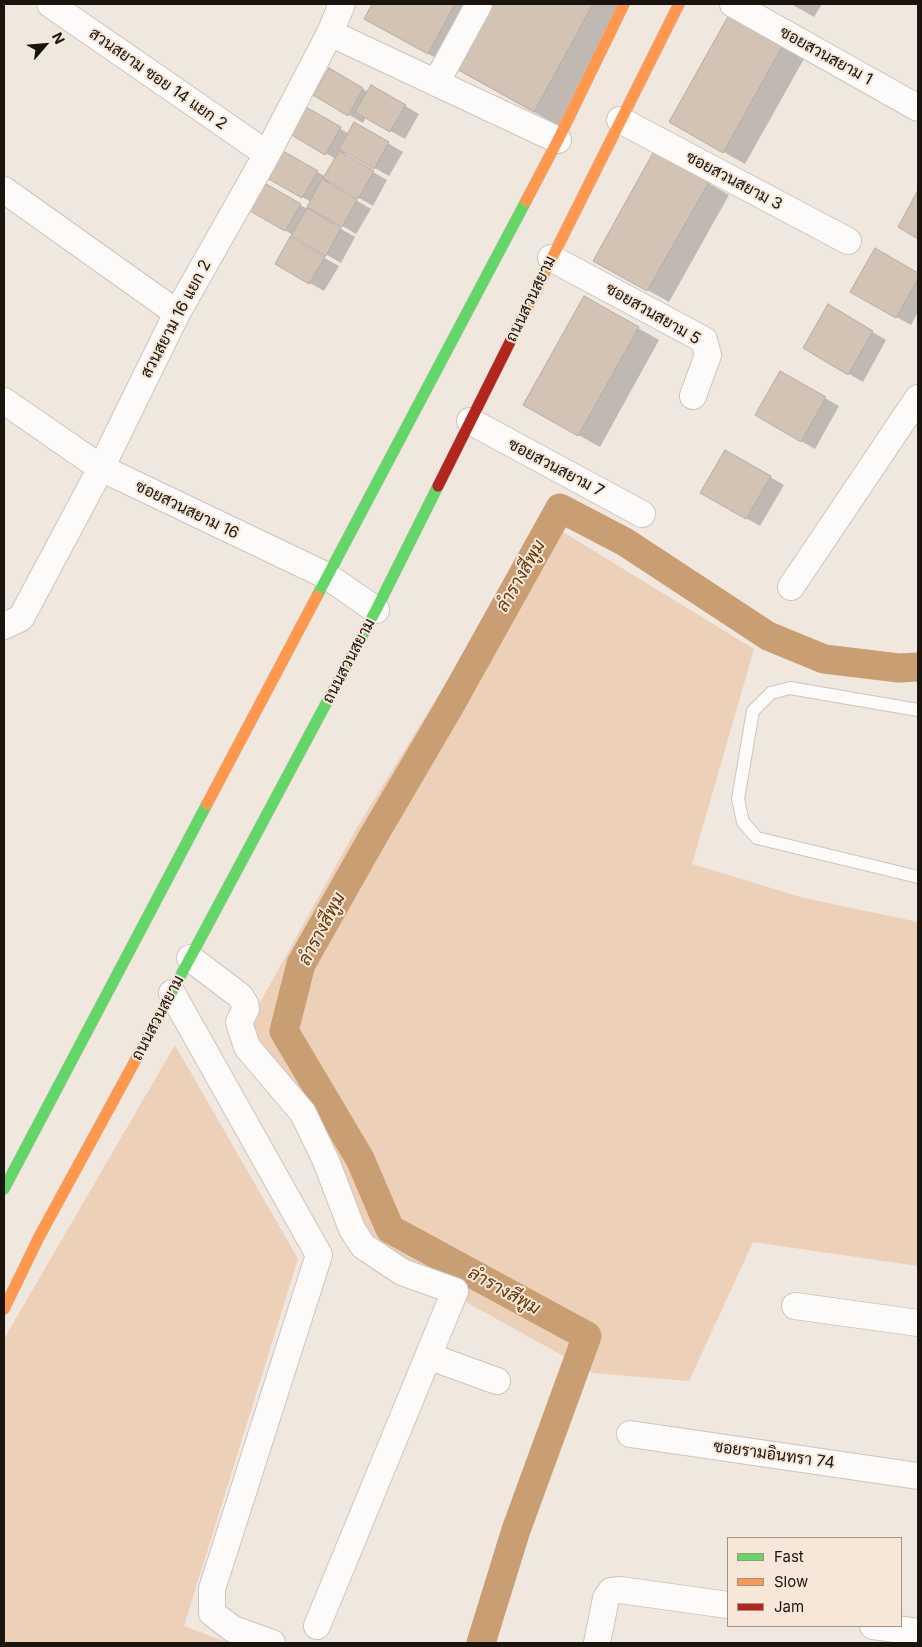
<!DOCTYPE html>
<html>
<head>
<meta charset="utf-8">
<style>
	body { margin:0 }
	#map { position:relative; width:922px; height:1647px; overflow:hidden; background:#f0e7df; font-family:Inter,sans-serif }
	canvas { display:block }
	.frame { position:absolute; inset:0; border:5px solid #1a140f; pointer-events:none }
	.legend { position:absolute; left:727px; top:1537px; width:175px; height:90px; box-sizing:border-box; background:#f7e7d8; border:1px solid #9f9388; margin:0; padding:6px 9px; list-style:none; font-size:15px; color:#1a140f }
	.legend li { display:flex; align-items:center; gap:10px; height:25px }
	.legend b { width:25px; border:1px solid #9f9388 }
	.north { position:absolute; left:20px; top:20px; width:50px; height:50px; -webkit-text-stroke:4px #f7e7d8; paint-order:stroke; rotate:63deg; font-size:14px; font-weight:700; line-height:20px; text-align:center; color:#1a140f }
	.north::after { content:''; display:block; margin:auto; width:18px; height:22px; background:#1a140f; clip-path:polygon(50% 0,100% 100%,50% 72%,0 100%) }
</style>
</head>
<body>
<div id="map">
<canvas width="922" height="1647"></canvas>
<div class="frame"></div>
<ul class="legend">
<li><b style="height:6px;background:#63d668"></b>Fast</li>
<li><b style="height:6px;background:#ff974d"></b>Slow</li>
<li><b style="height:6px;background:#b3261e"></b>Jam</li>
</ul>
<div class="north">N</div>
</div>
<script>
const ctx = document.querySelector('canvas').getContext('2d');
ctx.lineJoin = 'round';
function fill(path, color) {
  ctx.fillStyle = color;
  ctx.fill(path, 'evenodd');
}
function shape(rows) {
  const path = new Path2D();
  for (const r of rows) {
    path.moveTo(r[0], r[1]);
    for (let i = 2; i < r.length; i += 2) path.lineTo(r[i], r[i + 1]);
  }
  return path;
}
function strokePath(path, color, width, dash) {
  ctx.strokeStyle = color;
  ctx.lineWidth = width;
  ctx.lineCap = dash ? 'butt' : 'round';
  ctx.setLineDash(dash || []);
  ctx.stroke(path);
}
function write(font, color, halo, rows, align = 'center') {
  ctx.font = font + ' Inter,Sarabun,sans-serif';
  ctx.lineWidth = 4;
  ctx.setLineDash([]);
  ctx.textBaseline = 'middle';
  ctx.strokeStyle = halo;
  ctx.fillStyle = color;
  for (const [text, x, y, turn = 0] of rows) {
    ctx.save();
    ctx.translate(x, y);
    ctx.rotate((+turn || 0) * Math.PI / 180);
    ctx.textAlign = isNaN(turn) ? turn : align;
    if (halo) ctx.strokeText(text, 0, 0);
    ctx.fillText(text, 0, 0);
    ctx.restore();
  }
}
fill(shape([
	[545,521,754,649,692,864,804,898,918,922,918,1266,753,1242,689,1381,594,1373,358,1242,326,1147,243,1033,358,826],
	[175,1045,298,1259,184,1626,229,1643,4,1643,4,1339]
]), '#ecd0b7');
fill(shape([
	[373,4,491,4,469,50,494,4,628,4,561,127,365,19],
	[791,4,822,4,814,17],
	[730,15,805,57,745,164,671,122],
	[329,70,368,92,372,87,419,114,405,139,366,117,363,123,315,95],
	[306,109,349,134,355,124,403,152,389,176,346,152,344,155,387,180,373,206,330,181,329,184,371,209,356,234,309,206,311,202,269,178,283,152,326,177,336,159,292,134],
	[654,152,729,195,669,302,594,260],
	[266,185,355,237,341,263,252,211],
	[290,239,339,266,324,291,276,264],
	[876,250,918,275,918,312,911,325,852,292],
	[585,298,659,340,600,447,525,405],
	[828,306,886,340,863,382,804,348],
	[780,373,839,406,815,449,756,415],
	[725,451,784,485,760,526,702,493]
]), '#0003');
strokePath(shape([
	[481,1643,516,1530,587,1336,390,1229,360,1159,284,1031,301,964,374,835,448,709,560,508,625,542,768,636,824,659,899,668,918,667]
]), '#c99e73', 29);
const building = shape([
	[372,4,455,4,428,54,364,19,372,4],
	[493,4,593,4,534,112,457,69,493,4],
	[730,13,784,43,723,153,669,122,730,13],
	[329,68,363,88,348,116,313,95,329,68],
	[371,85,406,105,390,132,355,112,371,85],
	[306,107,341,127,325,155,290,134,306,107],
	[354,122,389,142,374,169,339,149,354,122],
	[283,151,318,171,302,198,267,178,283,151],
	[339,151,374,171,358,199,323,178,339,151],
	[654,151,709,182,647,291,593,261,654,151],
	[322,179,357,200,342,227,307,207,322,179],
	[266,184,301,204,285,231,250,211,266,184],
	[918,190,918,239,898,227,918,190],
	[307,208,341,228,326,256,291,236,307,208],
	[290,237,325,257,309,284,275,264,290,237],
	[875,248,918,273,918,279,896,318,850,292,875,248],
	[584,296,639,327,578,436,523,405,584,296],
	[828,304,873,331,848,375,803,348,828,304],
	[780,371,826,397,801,442,755,415,780,371],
	[725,450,771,476,746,519,700,493,725,450]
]);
fill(building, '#d2c3b4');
strokePath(building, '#b4ada7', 1);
const lane = shape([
	[918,710,790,688,771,693,753,711,738,799,743,822,757,838,918,877]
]);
const street = shape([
	[50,4,267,154],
	[733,4,918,108],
	[330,33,558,140],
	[436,83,479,4],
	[620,120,848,241],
	[4,190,177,313],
	[551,258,704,340,708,355,693,396],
	[4,401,101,468,327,576,376,610],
	[470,421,642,514],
	[791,587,918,398],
	[4,626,21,618,101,468,177,313,267,154,330,33,342,4],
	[190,958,240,996,245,1004,246,1009,239,1022,247,1047,303,1113,326,1161,352,1229,363,1246,402,1272,455,1291,317,1626],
	[172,993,319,1255,212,1589,212,1613,233,1629,272,1643],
	[795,1306,918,1323],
	[428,1356,497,1381],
	[630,1434,918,1476],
	[873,1626,918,1632],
	[597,1643,606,1598,611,1591,620,1590,728,1605]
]);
const fast = shape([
	[317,596,526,201],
	[135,1061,376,610,438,486],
	[4,1189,207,804]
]);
const slow = shape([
	[526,201,558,140,624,4],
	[521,320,679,4],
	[207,804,317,596],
	[4,1309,39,1237,135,1061]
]);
const jam = shape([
	[438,486,521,320]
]);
strokePath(lane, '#ccc4be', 14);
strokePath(street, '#ccc4be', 28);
strokePath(fast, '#ccc4be', 12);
strokePath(slow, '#ccc4be', 12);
strokePath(jam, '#ccc4be', 12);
strokePath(lane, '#fdfbfa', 12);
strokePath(street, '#fdfbfa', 26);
strokePath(fast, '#63d668', 11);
strokePath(slow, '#ff974d', 11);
strokePath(jam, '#b3261e', 11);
write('16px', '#1a140f', '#f7e7d8', [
	["ซอยสวนสยาม 1",826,56,29],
	["สวนสยาม ซอย 14 แยก 2",158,79,35],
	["ซอยสวนสยาม 3",734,181,28],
	["ถนนสวนสยาม",531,299,-64],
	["ซอยสวนสยาม 5",653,314,30],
	["สวนสยาม 16 แยก 2",176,319,-62],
	["ซอยสวนสยาม 7",556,468,28],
	["ซอยสวนสยาม 16",187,510,26],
	["ถนนสวนสยาม",349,661,-62],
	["ถนนสวนสยาม",158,1018,-62],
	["ซอยรามอินทรา 74",774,1455,8]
]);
write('italic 18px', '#60390b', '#f7e7d8', [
	["ลำรางสีพูม",521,576,-60],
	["ลำรางสีพูม",322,929,-62],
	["ลำรางสีพูม",504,1291,29]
]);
</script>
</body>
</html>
